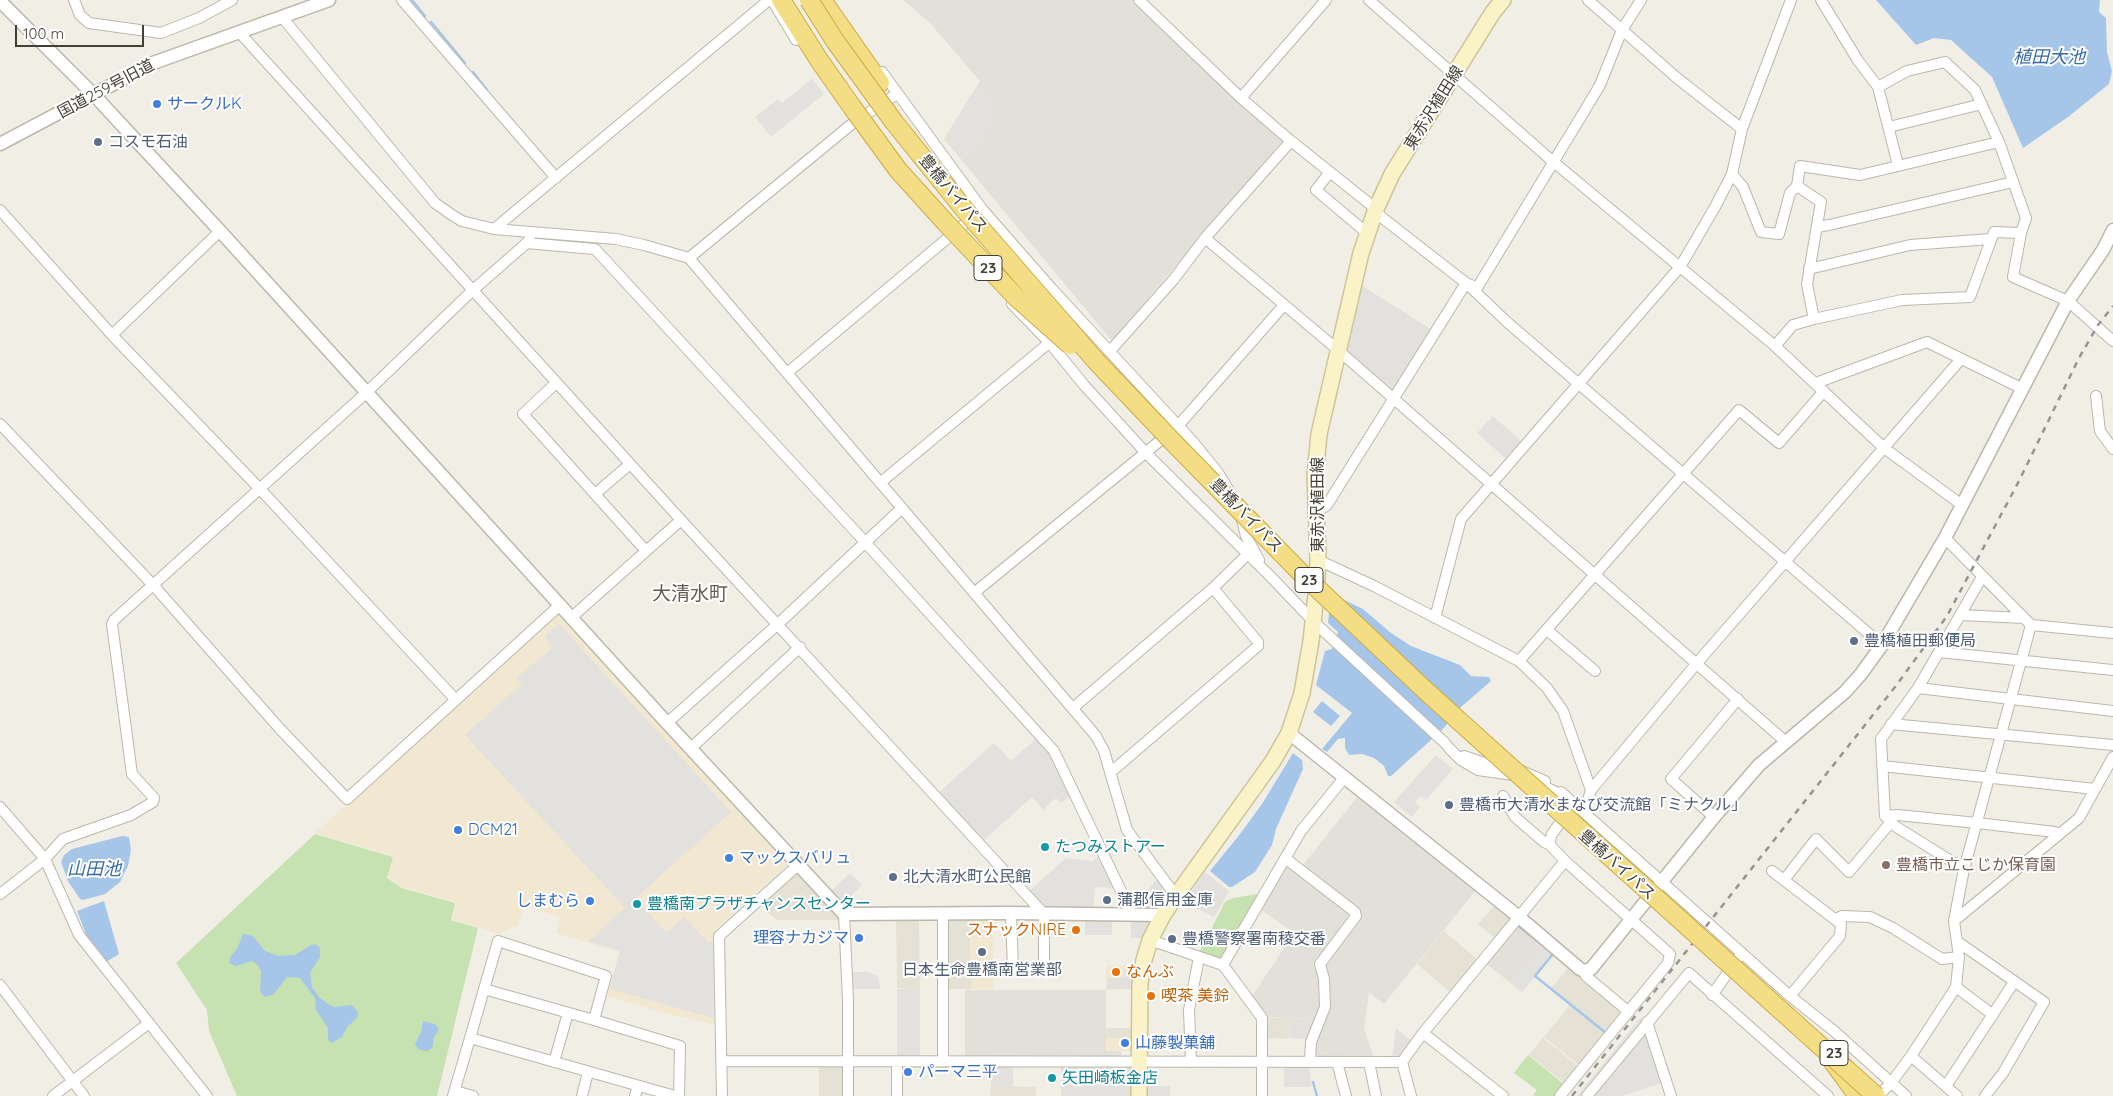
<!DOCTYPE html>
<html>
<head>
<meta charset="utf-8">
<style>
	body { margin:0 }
	#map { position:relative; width:2113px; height:1096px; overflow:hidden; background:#f1efe5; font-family:Quicksand,sans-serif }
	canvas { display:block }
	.scale { position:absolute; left:15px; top:25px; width:129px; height:22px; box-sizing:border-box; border:2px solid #433f35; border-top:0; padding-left:6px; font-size:15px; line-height:18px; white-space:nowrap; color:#433f35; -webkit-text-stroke:4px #fff; paint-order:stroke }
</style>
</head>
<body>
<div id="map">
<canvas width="2113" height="1096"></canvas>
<div class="scale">100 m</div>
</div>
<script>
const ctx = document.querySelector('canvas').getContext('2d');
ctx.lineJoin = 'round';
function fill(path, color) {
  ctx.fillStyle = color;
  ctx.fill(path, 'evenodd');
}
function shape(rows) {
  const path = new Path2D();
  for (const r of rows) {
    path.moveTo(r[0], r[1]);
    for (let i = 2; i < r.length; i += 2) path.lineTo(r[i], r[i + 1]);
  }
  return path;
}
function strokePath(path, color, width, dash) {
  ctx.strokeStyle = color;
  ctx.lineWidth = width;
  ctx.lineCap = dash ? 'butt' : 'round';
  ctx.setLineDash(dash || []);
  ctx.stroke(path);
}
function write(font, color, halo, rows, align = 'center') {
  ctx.font = font + ' Quicksand,"Noto Sans JP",sans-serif';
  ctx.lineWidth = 4;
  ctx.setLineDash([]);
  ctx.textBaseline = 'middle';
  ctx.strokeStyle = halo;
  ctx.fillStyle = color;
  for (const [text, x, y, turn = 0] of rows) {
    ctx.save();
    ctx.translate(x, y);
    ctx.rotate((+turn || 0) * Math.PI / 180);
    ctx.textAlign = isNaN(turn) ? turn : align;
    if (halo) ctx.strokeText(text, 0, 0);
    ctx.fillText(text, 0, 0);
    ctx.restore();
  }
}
fill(shape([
	[796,872,800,874,840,917,840,920,777,920,768,913,768,898],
	[1495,905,1513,920,1497,940,1478,924],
	[944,917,970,917,971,989,945,989],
	[919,918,920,988,897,988,896,919],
	[1444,931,1480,962,1452,994,1417,964],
	[1569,967,1624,1011,1607,1033,1551,988],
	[1570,1005,1606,1034,1580,1066,1544,1037],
	[1263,1018,1287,1018,1290,1022,1289,1039,1263,1038],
	[1106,1028,1131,1028,1131,1038,1106,1038],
	[1543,1038,1579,1067,1566,1084,1529,1055],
	[819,1064,844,1064,844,1096,819,1096],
	[991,1086,1036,1087,1036,1096,990,1096]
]), '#e5e1d4');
fill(shape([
	[558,614,789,864,715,930,716,1025,664,1013,607,996,619,952,556,933,560,917,524,906,518,925,498,934,452,919,456,902,402,887,388,877,393,856,315,833],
	[970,917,992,917,994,989,971,989],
	[1106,965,1134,965,1131,989,1106,990],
	[1106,1038,1131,1038,1131,1051,1106,1051]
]), '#f2e8d2');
fill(shape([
	[903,0,1139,0,1284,139,1112,341,944,139,980,81,930,23],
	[1358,796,1476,890,1384,1004,1369,993,1364,1028,1374,1058,1313,1058,1313,1046,1325,1019,1324,966,1362,916,1361,912,1303,865],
	[1287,868,1291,868,1350,914,1351,918,1315,966,1318,975,1319,1011,1316,1019,1263,1017,1250,999,1294,933,1260,909],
	[1515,924,1553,954,1522,992,1484,962],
	[965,990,1106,990,1106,1051,1121,1051,1121,1060,965,1060]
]), '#e3e0da');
fill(shape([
	[315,834,393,857,387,878,402,888,455,903,451,920,478,928,437,1096,237,1096,209,1031,207,1010,176,963],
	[1257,894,1256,904,1222,960,1199,953,1225,902,1233,898],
	[1528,1055,1565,1085,1556,1096,1535,1096,1533,1095,1537,1090,1514,1073]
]), '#c6e2b1');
fill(shape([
	[812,79,824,94,771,137,755,117,778,99,782,103],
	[979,85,1000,111,969,162,946,135],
	[1361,285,1432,330,1392,394,1349,354,1347,351],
	[1493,416,1521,441,1505,458,1477,433],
	[559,624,731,812,635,899,667,933,684,917,708,942,713,942,713,1018,610,989,620,951,588,941,625,908,465,735,522,684,517,678,553,647,544,637],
	[1038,737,1052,752,1070,796,1061,803,1056,798,1043,810,1032,797,983,841,938,793,994,743,1011,761],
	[1436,755,1453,769,1426,800,1421,796,1415,802,1420,807,1412,817,1394,802],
	[1101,854,1116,888,1095,887,1093,911,1044,910,1028,892,1066,858,1093,861],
	[1205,872,1229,891,1214,917,1184,902],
	[850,873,862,885,843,903,831,891],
	[1156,880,1169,892,1155,910,1133,910],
	[1085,919,1112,919,1112,935,1085,935],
	[1131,919,1148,919,1150,922,1141,938,1131,938],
	[1540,944,1552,954,1522,992,1510,982],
	[1125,965,1131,965,1131,989,1106,989,1107,978,1124,978],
	[849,972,869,972,879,977,880,989,850,989],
	[920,988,920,1058,897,1058,897,989],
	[1287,1018,1315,1019,1307,1039,1290,1038,1290,1021],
	[1640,1018,1645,1022,1585,1096,1577,1096],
	[1396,1028,1413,1042,1404,1057,1392,1060],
	[1645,1029,1662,1083,1622,1096,1595,1096,1594,1093],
	[991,1062,1013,1062,1013,1086,991,1086],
	[1284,1064,1309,1064,1312,1087,1284,1087],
	[1061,1065,1130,1066,1130,1096,1061,1096],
	[1146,1086,1170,1086,1170,1096,1146,1096]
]), '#e2e1dd');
fill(shape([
	[1876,0,2100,0,2099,12,2106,18,2107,52,2112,71,2109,84,2068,117,2023,148,1992,77,1951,40,1934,38,1916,45],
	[1338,597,1363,609,1391,633,1411,646,1460,665,1471,676,1489,677,1491,681,1461,707,1442,730,1391,776,1388,776,1384,766,1374,758,1362,754,1349,755,1345,748,1345,738,1338,739,1327,752,1322,749,1352,713,1316,685,1325,651,1332,649,1338,632,1328,623,1330,602],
	[1322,701,1340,716,1331,726,1313,712],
	[1293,753,1302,760,1303,769,1276,829,1272,845,1255,872,1232,887,1229,887,1210,871,1240,834,1262,804],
	[122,836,129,837,131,850,128,866,120,882,105,894,83,900,80,899,68,881,61,862,64,855,72,849],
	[104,901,119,954,106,962,88,939,77,911],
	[243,934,253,936,265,951,278,956,295,955,311,945,315,944,320,948,320,957,310,973,312,987,319,997,328,1004,334,1007,352,1005,358,1012,357,1018,348,1026,342,1037,332,1043,328,1040,328,1028,316,1010,315,998,300,978,287,977,273,995,264,997,260,991,261,972,258,965,252,961,236,966,229,963,230,957,237,949],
	[423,1021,435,1024,439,1029,433,1039,433,1046,430,1050,425,1051,418,1049,415,1044,421,1032]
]), '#a6c6e9');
strokePath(shape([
	[412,0,425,16],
	[431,22,465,63],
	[473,72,487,90],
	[1516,924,1545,947],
	[1551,952,1553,954,1535,976,1606,1033],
	[1313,1082,1317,1096]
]), '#a6c6e9', 2.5);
const minor = shape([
	[74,0,80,15,89,23,161,33,199,18,232,0],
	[402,0,556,178],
	[772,0,796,40],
	[1139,0,1241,98,1291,141,1376,209,1380,216,1466,283,1507,322,1882,645],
	[1369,0,1550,159,1775,346,1884,448,1962,505],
	[1588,0,1677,78,1742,129],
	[1821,0,1857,59,1878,87,1898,165],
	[282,17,435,203,452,215,462,221,494,229,616,239,644,245,689,258,1096,736,1104,751,1127,830,1176,896],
	[239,32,681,520,1044,914,1044,969,1013,969,1011,913],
	[882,72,982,209,1052,289,1194,443,1219,474,1228,489],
	[1878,87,1907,71,1945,62,1975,90,1999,142,2026,218,2021,233,2013,277,2068,301,2113,341],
	[1241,98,1326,0],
	[1889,127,1982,104],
	[1330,172,1316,190,1368,234],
	[1732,174,1743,187,1761,232,1779,234,1790,193,1797,186,1800,166,1860,175,1999,142],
	[1797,186,1821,202,1807,284,1814,319],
	[0,210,112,335,260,489,455,699],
	[1817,227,1829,225,2013,182],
	[494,229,769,0],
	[1205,238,1338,350,1786,742],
	[526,243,595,249,865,542,1054,751,1132,914],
	[689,258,853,123,897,94],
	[1809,269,1910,245,1990,239],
	[1469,284,1477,288,1585,110,1600,85,1622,30,1641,0],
	[1012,304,1049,342,1084,385,1146,453,1271,577,1314,622,1445,743,1449,748,1461,760,1478,770,1520,776],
	[112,335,220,231],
	[1775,346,1793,325,1814,319,1902,300,1970,297,1994,232,2021,233],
	[1110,351,1174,279,1205,238,1291,141],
	[787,373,974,216],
	[556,383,523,414,646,551],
	[1816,383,1927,342,2023,389],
	[2096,396,2100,431,2113,449],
	[0,424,154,586,280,729,347,799,560,605],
	[880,483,1055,338],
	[595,494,630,464],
	[1316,513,1327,505,1466,283],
	[1241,516,1246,536,1259,560],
	[1945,538,2031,625,2113,633],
	[1318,560,1374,586,1519,661,1547,688,1563,711,1591,790],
	[974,593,1178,426,1284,305],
	[1960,615,2024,618],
	[572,617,681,520],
	[1435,618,1461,519,1680,267,1715,207,1732,174,1742,129,1791,0],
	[1547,630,1595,671],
	[1939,652,2113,670],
	[1519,661,1739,410,1779,443,1824,391],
	[1918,688,2113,711],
	[1073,708,1213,588,1248,554],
	[667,723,778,624,902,508],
	[1891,724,2113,745],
	[690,749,800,647],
	[1464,756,1490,765,1517,769,1545,781],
	[1882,766,2095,789],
	[1111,772,1258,646,1258,642,1213,588],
	[1533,781,1566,797],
	[1561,792,1790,996,1834,1031,1906,1096],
	[1503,796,1515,817,1544,842,1549,844,1565,861,1670,954,1668,963,1560,1096],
	[0,807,45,859,79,935,207,1096],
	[1885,816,1898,815,1977,823,2055,832,2059,834],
	[1714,817,1671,779,1738,699],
	[1549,844,1552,834,1570,809,1580,808,1588,800,1591,790,1697,663,1961,359],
	[1285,858,1355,912,1356,916,1320,964,1324,979,1325,1007,1311,1042,1310,1061],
	[1964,869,1895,826,1885,816,1881,739,1918,688,1982,577],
	[1772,871,1841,924,1840,936,1790,996],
	[1784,880,1816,839,1849,872,1891,822],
	[0,894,45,859,63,839,131,815,153,802,154,798,132,774,112,624,114,620,367,392,473,290,529,241,530,233],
	[943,913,943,1062],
	[844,914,848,1001,848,1096],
	[1835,919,1842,916,1870,917,1893,928,1942,959,1959,957],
	[1954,921,2079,818,2113,757],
	[1150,940,1223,965,1262,1018,1262,1096],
	[1958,942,2044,1002,2003,1073,1985,1096],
	[1223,965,1301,831,1344,778],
	[1584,971,1586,976,1629,1012],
	[0,985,84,1096],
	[1956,987,1993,1015],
	[484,989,594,1020],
	[1712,995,1742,953],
	[1647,1022,1671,1096],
	[1423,1033,1503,1096],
	[1911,1056,1957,1096],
	[722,1061,1402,1062,1423,1033,1565,861],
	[554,1062,568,1013],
	[1191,1062,1189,1010,1199,957],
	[1337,1062,1346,1096],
	[1369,1062,1376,1096],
	[1402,1062,1411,1096],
	[1946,1086,2014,982],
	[455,1091,473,1096],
	[53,1096,149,1023],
	[453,1096,470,1038],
	[582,1096,588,1072],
	[635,1096,638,1086],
	[675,1096,470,1038,498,941,606,976,594,1020,680,1046,679,1096],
	[722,1096,719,936,798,865],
	[897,1096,897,1062],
	[1587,1096,1689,973,1828,1096],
	[1878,1096,1891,1083,1911,1056,1956,987,1959,957,1954,921,1964,869,2031,625]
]);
const tertiary = shape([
	[0,1,94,95,220,231,667,723,844,914,1011,913,1163,915],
	[0,144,153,63,329,0],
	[1289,733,1519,917,1580,969,1584,971,1591,969,1714,817,1759,765,1845,692,1861,674,1882,645,1945,538,2068,301,2103,250,2113,230]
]);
const secondary = shape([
	[1139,1096,1140,983,1144,960,1150,940,1163,915,1176,896,1273,761,1289,733,1302,693,1311,641,1316,595,1318,560,1315,475,1319,434,1361,253,1376,209,1392,174,1493,12,1503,0]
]);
const trunk = shape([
	[781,0,819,60,852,107],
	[822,0,880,83],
	[1833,1062,1858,1096]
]);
strokePath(minor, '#bcb7a9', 12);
strokePath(tertiary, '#bcb7a9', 15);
strokePath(secondary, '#cdc598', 18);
strokePath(trunk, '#cfab41', 20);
strokePath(minor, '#fff', 10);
strokePath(tertiary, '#fff', 12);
strokePath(secondary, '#faf3c7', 15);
strokePath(trunk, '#f3de85', 18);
strokePath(shape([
	[1572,1096,1895,687,1947,616,2019,481,2079,358,2098,325,2113,306]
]), '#949494', 2.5, [6, 6]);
const trunkBridge = shape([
	[809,0,835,41,894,122,964,209,1096,361,1173,442,1300,572,1427,692,1876,1096],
	[852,107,898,170,945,222,1016,297,1070,345]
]);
strokePath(trunkBridge, '#cfab41', 20, []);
strokePath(trunkBridge, '#f3de85', 18);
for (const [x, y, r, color] of [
	[157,104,5,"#3f7fe0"],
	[98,142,5,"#5c6f8a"],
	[1854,641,5,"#5c6f8a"],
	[1449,805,5,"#5c6f8a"],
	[458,830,5,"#3f7fe0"],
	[1045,847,5,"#0f9aa8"],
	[729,858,5,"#3f7fe0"],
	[1886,865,5,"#8d6e63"],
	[893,877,5,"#5c6f8a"],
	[1107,900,5,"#5c6f8a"],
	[590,901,5,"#3f7fe0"],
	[637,904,5,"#0f9aa8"],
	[1076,930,5,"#e8710a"],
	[859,938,5,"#3f7fe0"],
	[1172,939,5,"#5c6f8a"],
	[982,952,5,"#5c6f8a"],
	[1116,972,5,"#e8710a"],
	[1151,996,5,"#e8710a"],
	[1125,1043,5,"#3f7fe0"],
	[908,1072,5,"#3f7fe0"],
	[1052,1078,5,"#0f9aa8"]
]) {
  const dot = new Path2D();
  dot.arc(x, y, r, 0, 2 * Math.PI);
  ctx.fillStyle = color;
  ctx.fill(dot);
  strokePath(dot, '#fff', 2);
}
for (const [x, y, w] of [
	[988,268,28],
	[1309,580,28],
	[1834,1053,28]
]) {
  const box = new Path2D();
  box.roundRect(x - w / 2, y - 12.5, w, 25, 4);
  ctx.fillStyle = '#fff';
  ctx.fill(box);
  strokePath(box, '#433f35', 1);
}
write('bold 15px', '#433f35', null, [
	["23",988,268],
	["23",1309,580],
	["23",1834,1053]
]);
write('16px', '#433f35', '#fff', [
	["国道259号旧道",106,89,-28],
	["東赤沢植田線",1434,108,-58],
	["豊橋バイパス",953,194,50],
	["東赤沢植田線",1318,505,-90],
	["豊橋バイパス",1246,516,46],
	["豊橋バイパス",1617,865,42]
]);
write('16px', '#366cbe', '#fff', [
	["サークルK",167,104],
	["DCM21",468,830],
	["マックスバリュ",739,858],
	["しまむら",580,901,"right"],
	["理容ナカジマ",849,938,"right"],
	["山藤製菓舗",1135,1043],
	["パーマ三平",918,1072]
], 'left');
write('16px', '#4e5e75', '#fff', [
	["コスモ石油",108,142],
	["豊橋植田郵便局",1864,641],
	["豊橋市大清水まなび交流館「ミナクル」",1459,805],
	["北大清水町公民館",903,877],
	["蒲郡信用金庫",1117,900],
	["豊橋警察署南稜交番",1182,939],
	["日本生命豊橋南営業部",982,970,"center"]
], 'left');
write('16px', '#0d838f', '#fff', [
	["たつみストアー",1055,847],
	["豊橋南プラザチャンスセンター",647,904],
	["矢田崎板金店",1062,1078]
], 'left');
write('16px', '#785e54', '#fff', [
	["豊橋市立こじか保育園",1896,865]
], 'left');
write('16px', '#c56008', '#fff', [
	["スナックNIRE",1066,930,"right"],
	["なんぶ",1126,972],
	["喫茶 美鈴",1161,996]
], 'left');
write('italic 18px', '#386ba5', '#fff', [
	["植田大池",2049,58],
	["山田池",94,870]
]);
write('19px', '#655e4e', '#fff', [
	["大清水町",690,594]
]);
</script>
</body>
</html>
